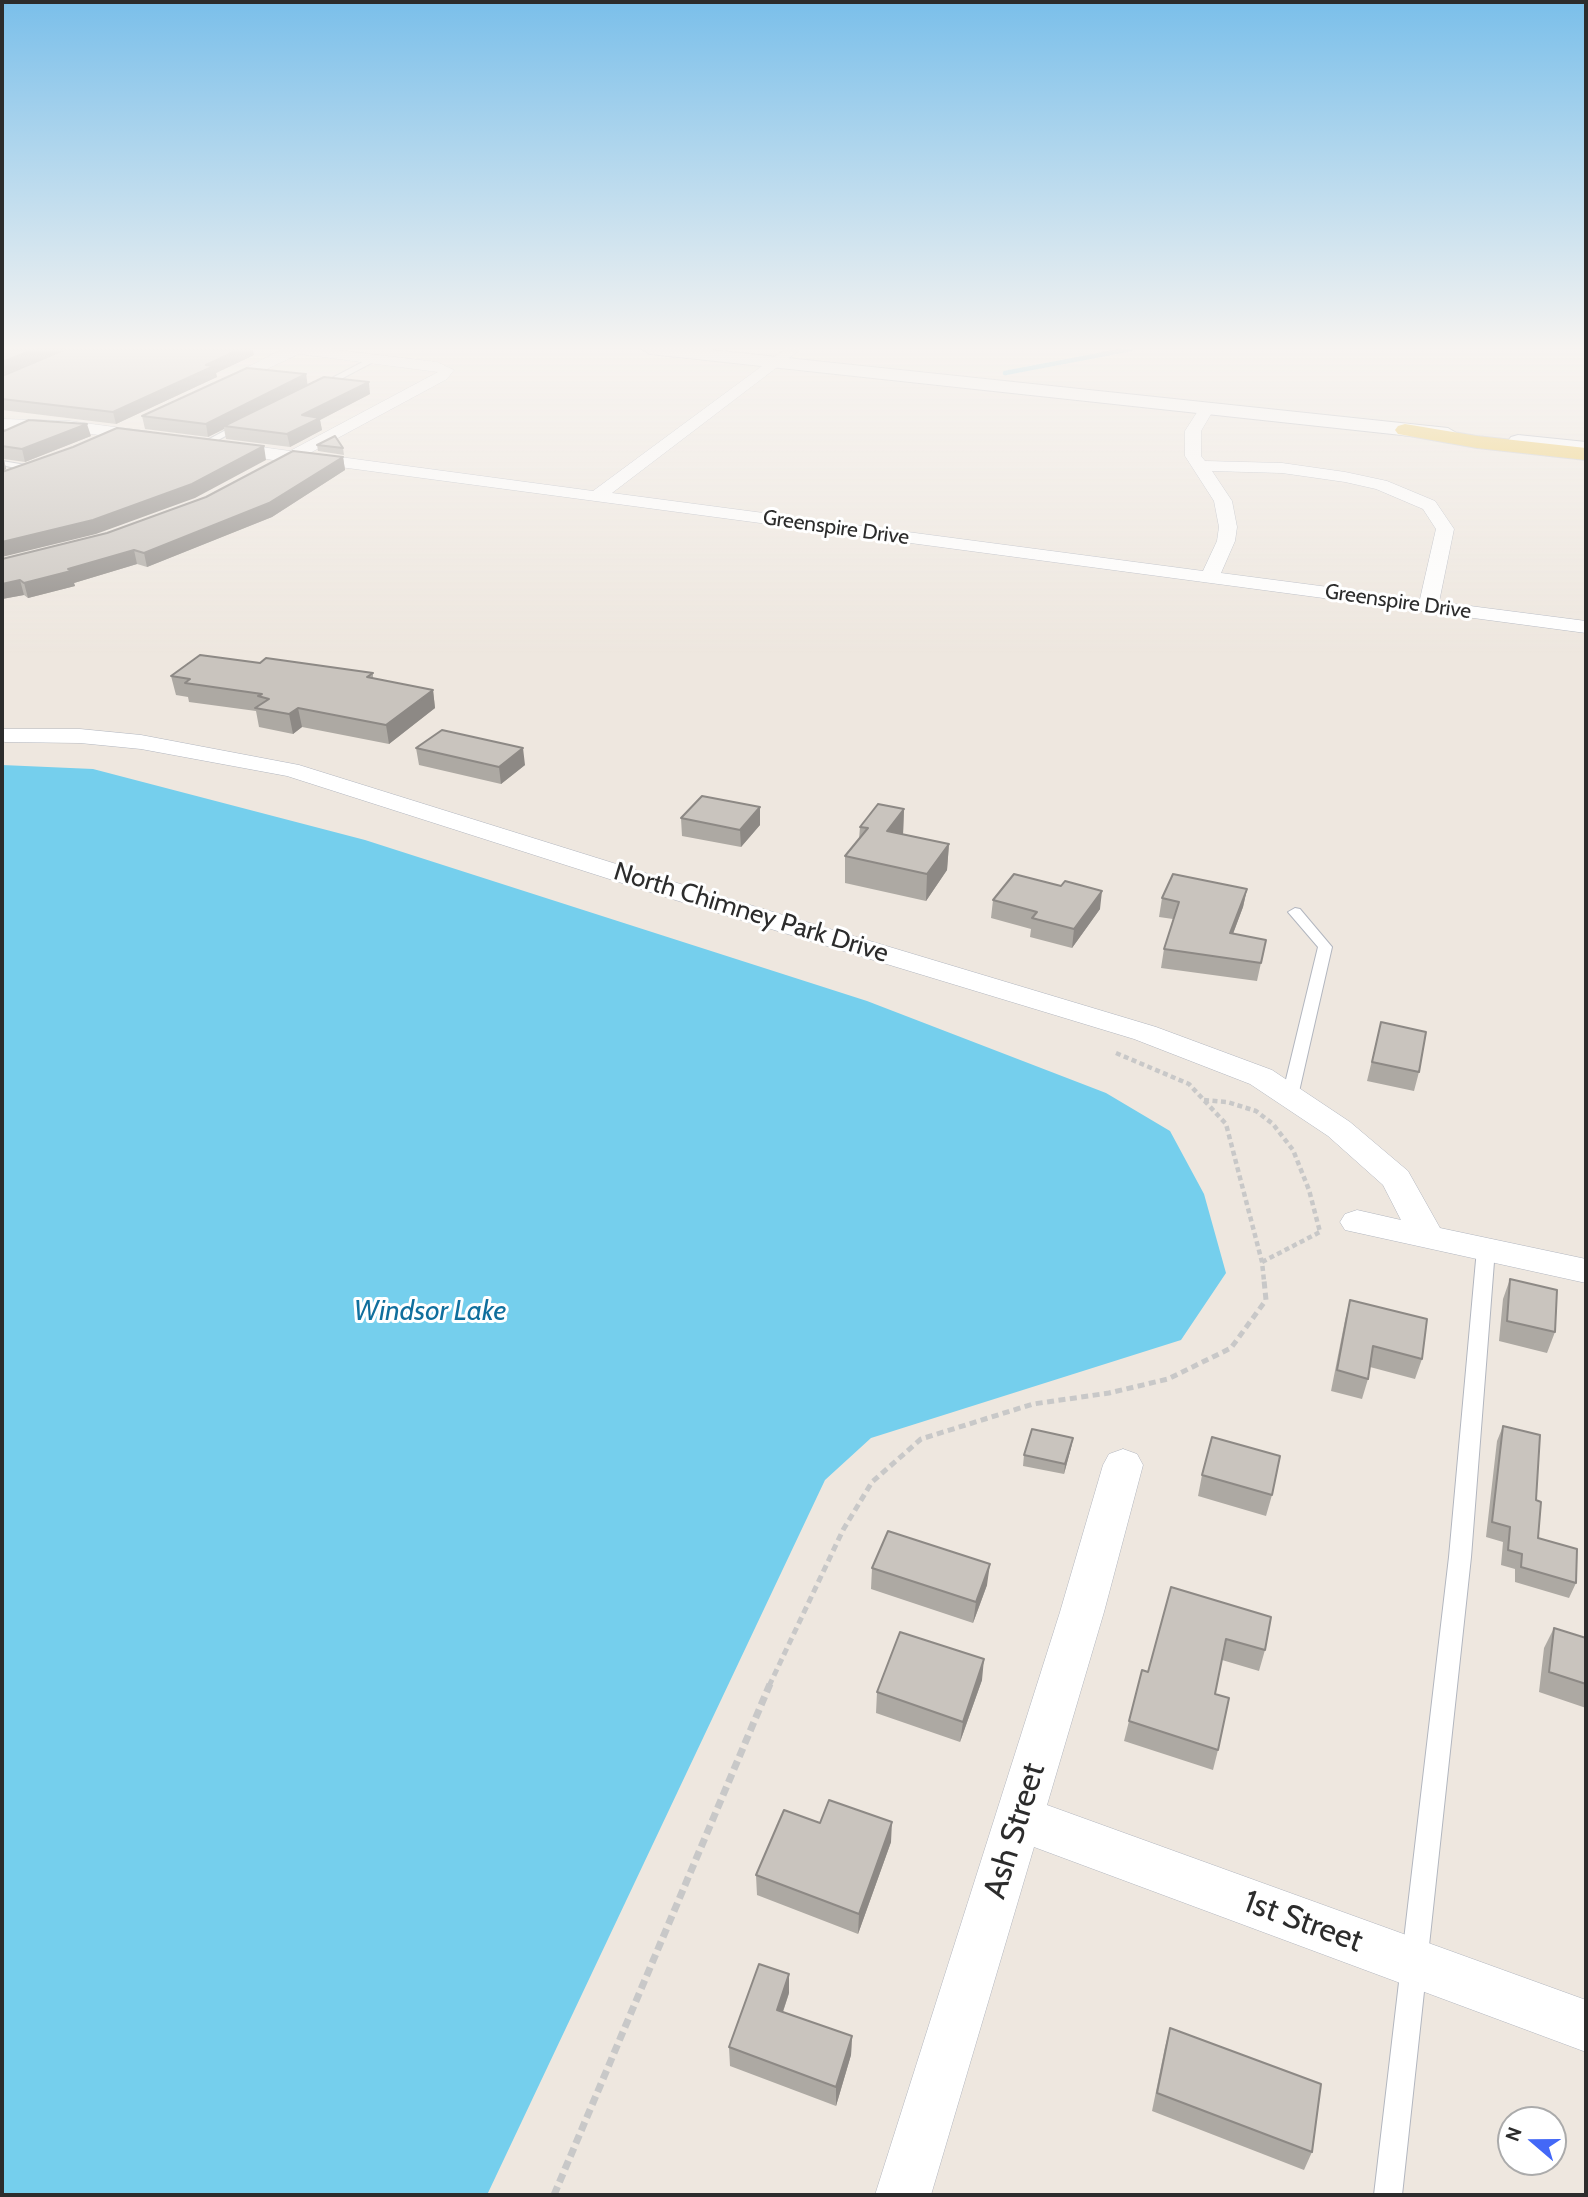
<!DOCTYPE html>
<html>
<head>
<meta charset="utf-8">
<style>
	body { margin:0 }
	#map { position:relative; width:1588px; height:2197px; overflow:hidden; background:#eee7df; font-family:Cabin,sans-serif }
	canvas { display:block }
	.frame { position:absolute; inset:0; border:4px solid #2c2c2c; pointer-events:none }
	.north { position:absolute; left:1497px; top:2106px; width:70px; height:70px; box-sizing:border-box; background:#fff; border:2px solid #ababab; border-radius:50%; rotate:290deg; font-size:19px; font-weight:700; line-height:28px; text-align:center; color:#2c2c2c }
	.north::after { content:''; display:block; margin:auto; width:24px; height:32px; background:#4368f7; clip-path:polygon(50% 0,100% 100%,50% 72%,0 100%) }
</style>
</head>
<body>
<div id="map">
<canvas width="1588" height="2197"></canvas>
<div class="frame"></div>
<div class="north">N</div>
</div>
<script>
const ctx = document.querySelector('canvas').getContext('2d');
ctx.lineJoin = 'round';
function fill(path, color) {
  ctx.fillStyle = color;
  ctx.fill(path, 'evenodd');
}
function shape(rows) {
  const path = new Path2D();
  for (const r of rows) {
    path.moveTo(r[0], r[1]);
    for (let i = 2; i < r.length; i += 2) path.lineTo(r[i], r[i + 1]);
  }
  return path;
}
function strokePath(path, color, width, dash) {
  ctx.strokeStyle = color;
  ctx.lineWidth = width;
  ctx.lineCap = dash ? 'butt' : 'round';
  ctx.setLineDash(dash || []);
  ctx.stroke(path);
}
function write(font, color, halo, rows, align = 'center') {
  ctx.font = font + ' Cabin,sans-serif';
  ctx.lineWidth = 6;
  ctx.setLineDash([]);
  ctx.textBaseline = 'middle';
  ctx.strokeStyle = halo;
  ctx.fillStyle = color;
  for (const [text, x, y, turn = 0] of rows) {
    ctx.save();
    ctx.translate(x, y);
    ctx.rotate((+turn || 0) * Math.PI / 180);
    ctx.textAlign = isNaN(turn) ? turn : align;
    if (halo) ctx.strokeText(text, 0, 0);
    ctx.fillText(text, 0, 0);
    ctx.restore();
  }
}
fill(shape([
	[2,765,93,769,365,840,867,1001,1106,1093,1170,1131,1204,1194,1226,1273,1181,1340,871,1438,825,1480,487,2195,2,2195]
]), '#75cfed');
strokePath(shape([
	[1005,373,1131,349]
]), '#75cfed', 4.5);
const lane = shape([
	[372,357,379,359,322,389,315,387,372,357],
	[239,423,246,425,207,446,200,444,239,423],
	[2,461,32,466,36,469,32,472,2,465,2,461],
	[1295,908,1300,909,1332,947,1298,1096,1290,1101,1282,1096,1318,947,1288,912,1295,908],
	[1486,1243,1492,1245,1495,1249,1471,1557,1402,2195,1374,2195,1449,1557,1477,1249,1480,1245,1486,1243]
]);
const street = shape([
	[282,349,329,349,437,362,454,370,447,379,310,453,593,491,785,349,801,349,612,493,1203,571,1217,541,1219,527,1214,501,1185,456,1185,431,1201,406,1206,404,1214,409,1201,431,1201,456,1205,461,1282,463,1345,472,1387,481,1435,501,1454,529,1439,602,1586,621,1586,633,295,461,289,463,218,450,216,447,224,442,290,451,438,372,299,354,224,389,214,389,212,386,282,349],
	[1212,471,1282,473,1345,482,1376,489,1423,509,1436,529,1420,599,1221,573,1235,541,1237,527,1232,501,1212,471],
	[2,419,69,421,152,432,160,437,152,442,69,431,2,429,2,419],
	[2,729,80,729,141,735,299,765,690,887,1156,1027,1272,1070,1350,1122,1408,1171,1440,1228,1586,1259,1586,1283,1345,1230,1340,1222,1345,1214,1357,1210,1401,1220,1383,1185,1328,1136,1250,1084,1134,1039,672,899,287,776,141,749,80,743,5,742,2,741,2,729],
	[1123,1449,1137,1454,1143,1465,1104,1612,1047,1805,1586,2000,1586,2052,1034,1847,931,2195,875,2195,1060,1612,1103,1465,1109,1454,1123,1449]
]);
const secondary = shape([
	[642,349,702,349,1448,428,1458,434,1448,440,650,354,642,349],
	[1518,435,1586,442,1586,454,1511,445,1508,441,1511,437,1518,435]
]);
const primary = shape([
	[1405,424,1477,436,1586,448,1586,460,1477,448,1398,434,1395,430,1398,426,1405,424]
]);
strokePath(lane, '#b2b6bf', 2);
strokePath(street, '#b2b6bf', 1);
strokePath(secondary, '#b2b6bf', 2);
strokePath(primary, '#c8c8c8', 2);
strokePath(shape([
	[1116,1053,1189,1084,1226,1124,1262,1262,1264,1281],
	[1204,1100,1227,1102,1256,1111,1273,1124,1293,1150,1309,1190,1320,1232],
	[1262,1262,1320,1232]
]), '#c8c8c8', 4.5, [5, 3.5]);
strokePath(shape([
	[769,1686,843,1530,872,1482,921,1439,1033,1404,1109,1393,1168,1379,1231,1348,1266,1300,1264,1280]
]), '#c8c8c8', 5, [7, 4.5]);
strokePath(shape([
	[554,2195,770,1684]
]), '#c8c8c8', 7, [9, 5]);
fill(lane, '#fff');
fill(street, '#fff');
fill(secondary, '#fff');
fill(primary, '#efcb63');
fill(shape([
	[2,349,252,349,254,355,216,373,217,377,116,424,2,410,2,376,66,349],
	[306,374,307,385,370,394,320,420,322,430,290,447,226,439,224,429,208,437,145,429,142,416],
	[2,432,91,436,25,462,4,459,6,469,2,472],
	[317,445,343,448,344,455,318,451],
	[343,457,345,470,272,517,147,567,137,564,74,583,75,586,28,598,24,595,2,599,2,559,107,533],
	[260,663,373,673,373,678,433,690,435,708,389,744,302,727,293,734,259,727,256,711,189,702,188,697,176,695,171,676],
	[416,748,525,765,501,784,419,765],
	[904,809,903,834,949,844,947,870,926,901,845,883,845,856,859,839,860,827],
	[681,818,760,825,741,847,682,836],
	[1247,889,1243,907,1233,934,1266,940,1257,981,1161,968,1164,949,1173,919,1159,917,1162,898],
	[993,900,1100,909,1072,948,1030,937,1031,929,991,918],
	[1381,1022,1419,1072,1414,1091,1367,1081],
	[1510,1279,1555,1332,1547,1353,1499,1341,1503,1299],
	[1350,1300,1422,1359,1415,1379,1370,1367,1368,1379,1362,1399,1331,1391,1345,1320],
	[1503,1426,1536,1500,1538,1538,1576,1583,1569,1598,1515,1582,1515,1569,1501,1565,1503,1542,1486,1537,1497,1441],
	[1073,1438,1071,1448,1064,1474,1023,1466,1024,1455],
	[1202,1475,1272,1495,1266,1516,1198,1496],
	[872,1568,987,1585,973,1623,871,1589],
	[1171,1587,1265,1650,1259,1671,1222,1660,1215,1694,1218,1750,1213,1770,1124,1741,1129,1721,1148,1672],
	[1554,1628,1586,1638,1586,1708,1539,1692,1544,1648],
	[982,1680,960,1742,876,1713,877,1692],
	[820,1823,891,1842,858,1934,757,1895,756,1875],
	[789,1993,783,2012,852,2036,851,2055,836,2106,730,2066,729,2047],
	[1170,2028,1312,2152,1304,2170,1152,2111,1165,2047]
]), '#ada9a3');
fill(shape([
	[35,349,66,349,2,375,2,362],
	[240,349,252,349,254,355,216,373,217,377,116,424,113,412,206,365],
	[306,374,308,387,224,426,224,429,208,437,206,424],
	[369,382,370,394,320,420,322,430,290,447,287,434,302,415],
	[87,424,91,436,25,462,22,449],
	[264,446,266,460,195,498,96,534,2,557,2,542],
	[3,455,6,469,2,472,2,456],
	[343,457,345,470,272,517,147,567,144,553],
	[134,550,137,564,74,583,75,586,28,598,24,583,68,569],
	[20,580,24,595,2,599,2,584],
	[433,690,435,708,389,744,386,725],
	[298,708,302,727,293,734,289,714],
	[523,748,525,765,501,784,499,767],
	[760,807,760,825,741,847,740,830],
	[904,809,903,835,887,831],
	[949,844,947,870,926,901,927,874],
	[1247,889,1243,907,1226,952,1230,933],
	[1102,891,1100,909,1072,948,1074,929],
	[1073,1438,1071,1448,1064,1474,1065,1464],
	[990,1564,987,1585,973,1623,976,1602],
	[984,1659,982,1680,960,1742,963,1722],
	[892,1822,891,1842,858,1934,859,1914],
	[789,1974,789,1993,777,2029,777,2010],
	[852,2036,851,2055,836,2106,836,2087]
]), '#8d8985');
const building = shape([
	[2,349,35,349,2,362,2,349],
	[66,349,240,349,206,365,214,366,113,412,2,399,2,376,66,349],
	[247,368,306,374,206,424,142,416,247,368],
	[324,377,369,382,302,415,320,418,287,434,224,426,324,377],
	[29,420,87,424,22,449,2,446,2,432,29,420],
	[117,428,264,446,192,484,93,520,2,542,2,472,73,447,117,428],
	[335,436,343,448,317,445,335,436],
	[293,451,343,457,269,503,144,553,134,550,68,569,71,571,24,583,20,580,2,584,2,559,107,533,206,497,293,451],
	[200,655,260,663,266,658,373,673,367,677,433,690,386,725,298,708,289,714,255,708,269,699,258,696,262,694,185,683,190,679,171,676,200,655],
	[442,730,523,748,499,767,416,748,442,730],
	[702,796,760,807,740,830,681,818,702,796],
	[878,804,904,809,887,831,949,844,927,874,845,856,868,828,860,827,878,804],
	[1014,874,1061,886,1065,881,1102,891,1074,929,1032,918,1037,912,993,900,1014,874],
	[1173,874,1247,889,1230,933,1266,940,1261,963,1164,949,1179,902,1162,898,1173,874],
	[1381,1022,1426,1032,1419,1072,1372,1062,1381,1022],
	[1510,1279,1557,1290,1555,1332,1507,1321,1510,1279],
	[1350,1300,1427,1319,1422,1359,1373,1346,1368,1379,1337,1370,1350,1300],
	[1503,1426,1540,1435,1536,1500,1541,1502,1538,1538,1577,1549,1576,1583,1521,1567,1522,1554,1508,1550,1510,1527,1492,1522,1503,1426],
	[1032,1429,1073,1438,1065,1464,1024,1455,1032,1429],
	[1212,1437,1280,1456,1272,1495,1202,1475,1212,1437],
	[888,1531,990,1564,976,1602,872,1568,888,1531],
	[1171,1587,1271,1617,1265,1650,1226,1639,1215,1694,1229,1698,1218,1750,1129,1721,1142,1670,1148,1672,1171,1587],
	[1554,1628,1586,1638,1586,1684,1549,1672,1554,1628],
	[900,1632,984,1659,963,1722,877,1692,900,1632],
	[829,1800,892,1822,859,1914,756,1875,784,1810,820,1823,829,1800],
	[759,1964,789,1974,777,2010,852,2036,836,2087,729,2047,759,1964],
	[1170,2028,1321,2084,1312,2152,1157,2093,1170,2028]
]);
fill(building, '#c9c4be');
strokePath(building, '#8d8985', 2);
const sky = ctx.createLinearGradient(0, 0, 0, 657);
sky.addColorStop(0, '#7abfea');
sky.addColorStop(0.53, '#f7f4f1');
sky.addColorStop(1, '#f7f4f100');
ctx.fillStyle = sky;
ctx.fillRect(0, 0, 1588, 657);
write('21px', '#2c2c2c', '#fff', [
	["Greenspire Drive",836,528,8],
	["Greenspire Drive",1398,602,8]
]);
write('26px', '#2c2c2c', '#fff', [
	["North Chimney Park Drive",751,913,17]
]);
write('italic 28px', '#106f9d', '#fff', [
	["Windsor Lake",430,1312]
]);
write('32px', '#2c2c2c', '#fff', [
	["Ash Street",1015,1831,-73],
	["1st Street",1303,1922,20]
]);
</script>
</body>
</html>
